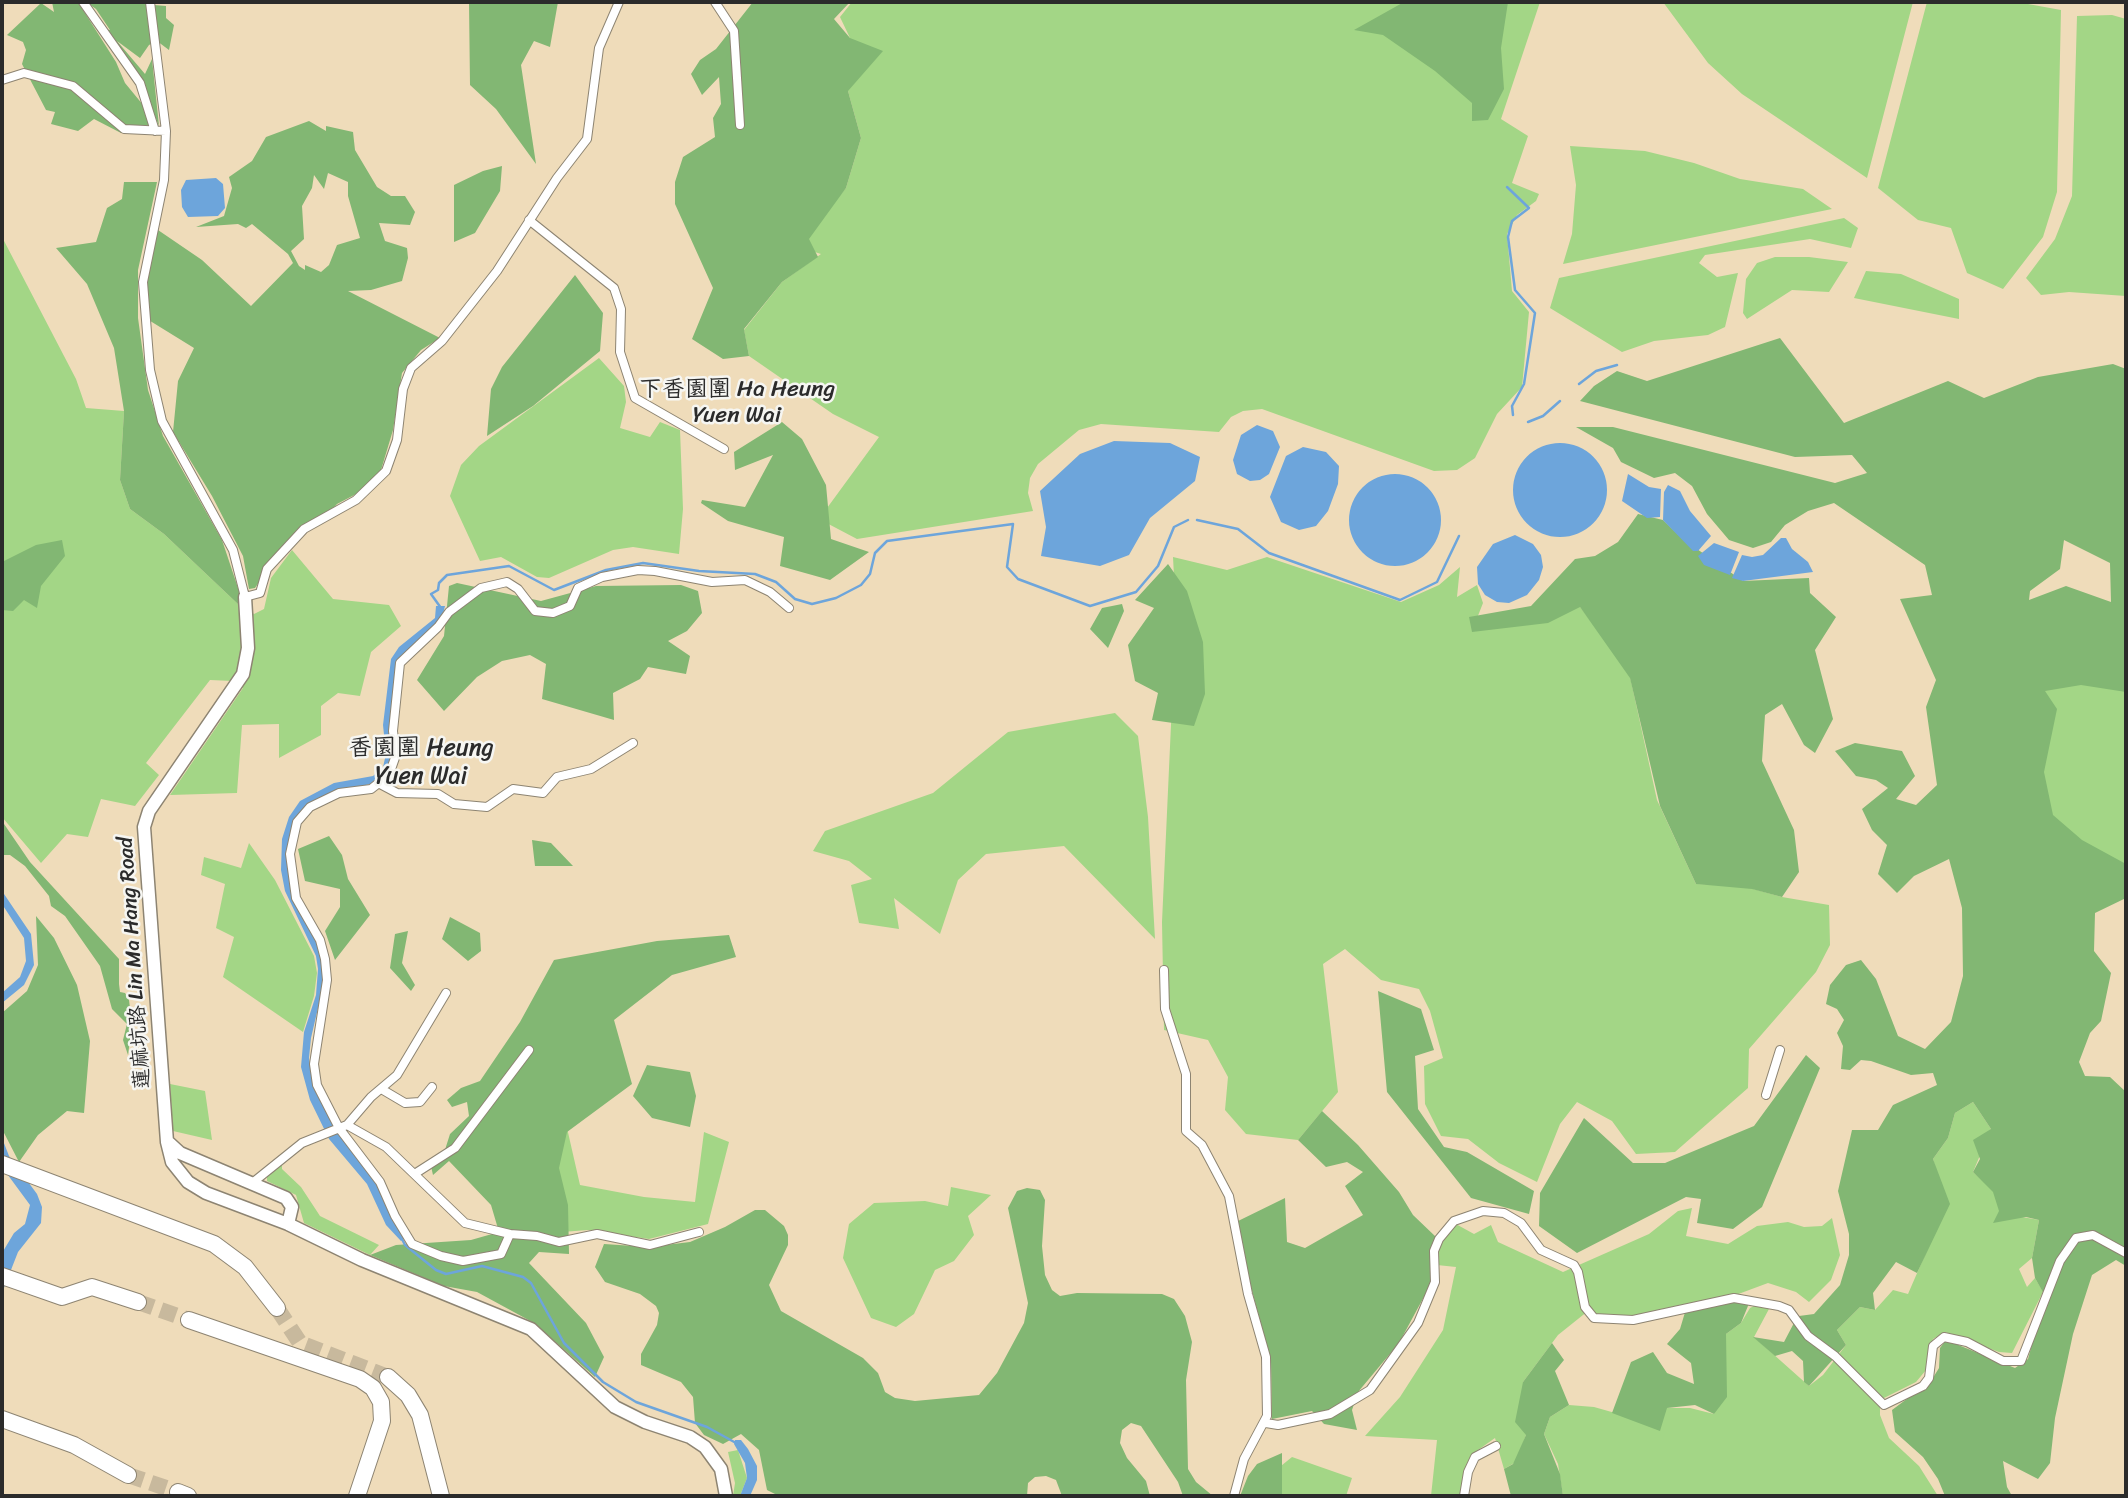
<!DOCTYPE html>
<html>
<head>
<meta charset="utf-8">
<style>
	body { margin:0 }
	#map { position:relative; width:2128px; height:1498px; overflow:hidden; background:#efdcba; font-family:Sriracha,sans-serif }
	canvas { display:block }
	.frame { position:absolute; inset:0; border:4px solid #2b2b2b; pointer-events:none }
</style>
</head>
<body>
<div id="map">
<canvas width="2128" height="1498"></canvas>
<div class="frame"></div>
</div>
<script>
const ctx = document.querySelector('canvas').getContext('2d');
ctx.lineJoin = 'round';
function fill(path, color) {
  ctx.fillStyle = color;
  ctx.fill(path, 'evenodd');
}
function shape(rows) {
  const path = new Path2D();
  for (const r of rows) {
    if (r.length === 3) {
      path.moveTo(r[0] + r[2], r[1]);
      path.arc(r[0], r[1], r[2], 0, 2 * Math.PI);
      continue;
    }
    path.moveTo(r[0], r[1]);
    for (let i = 2; i < r.length; i += 2) path.lineTo(r[i], r[i + 1]);
  }
  return path;
}
function strokePath(path, color, width, dash) {
  ctx.strokeStyle = color;
  ctx.lineWidth = width;
  ctx.lineCap = dash ? 'butt' : 'round';
  ctx.setLineDash(dash || []);
  ctx.stroke(path);
}
function write(font, color, halo, rows, align = 'center') {
  ctx.font = font + ' Sriracha,"LXGW WenKai TC",sans-serif';
  ctx.lineWidth = 5;
  ctx.setLineDash([]);
  ctx.textBaseline = 'middle';
  ctx.strokeStyle = halo;
  ctx.fillStyle = color;
  for (const [text, x, y, turn = 0] of rows) {
    ctx.save();
    ctx.translate(x, y);
    ctx.rotate((+turn || 0) * Math.PI / 180);
    ctx.textAlign = isNaN(turn) ? turn : align;
    if (halo) ctx.strokeText(text, 0, 0);
    ctx.fillText(text, 0, 0);
    ctx.restore();
  }
}
fill(shape([
	[852,2,1540,2,1501,119,1528,136,1512,183,1539,194,1536,201,1517,215,1507,234,1512,291,1529,312,1522,387,1497,414,1475,458,1457,470,1434,471,1262,409,1243,411,1231,417,1219,432,1101,424,1079,430,1038,464,1030,478,1028,493,1033,511,857,539,819,519,879,437,833,414,749,356,744,330,782,282,821,254,777,240,805,236,846,188,861,138,848,91,850,38,840,17],
	[1663,2,1913,2,1867,178,1742,94,1708,63],
	[1927,2,2017,2,2061,10,2057,192,2043,237,2003,289,1967,273,1951,228,1918,220,1878,188],
	[2112,15,2126,19,2126,296,2069,292,2041,295,2026,278,2055,239,2072,196,2077,16],
	[1570,146,1645,151,1694,163,1740,179,1803,189,1832,209,1563,264,1572,234,1576,185],
	[1844,218,1858,228,1851,248,1810,239,1705,255,1699,263,1717,277,1738,273,1725,327,1708,335,1654,341,1622,352,1550,308,1559,278],
	[2,237,76,379,86,408,124,411,120,480,130,509,164,534,240,606,254,614,264,609,271,578,292,550,333,599,389,605,401,626,371,652,360,696,338,693,321,706,321,735,279,758,279,724,242,725,237,793,170,795,243,688,233,681,210,680,146,763,159,775,135,806,101,799,88,837,67,834,41,863,2,817],
	[1775,257,1809,257,1848,262,1829,292,1792,290,1747,319,1743,313,1746,279,1757,263],
	[1866,271,1901,274,1959,299,1959,319,1854,298],
	[599,358,624,386,626,402,620,428,650,437,660,422,680,430,683,509,679,554,633,547,613,550,549,578,537,577,501,557,480,561,450,496,461,465,479,446],
	[1173,557,1227,570,1267,557,1401,602,1439,585,1460,567,1457,597,1477,585,1483,603,1472,631,1575,600,1629,672,1657,800,1696,884,1739,885,1782,897,1829,905,1830,945,1816,972,1749,1049,1748,1088,1675,1152,1636,1154,1612,1121,1577,1102,1560,1124,1537,1182,1499,1163,1468,1139,1441,1136,1425,1104,1424,1066,1443,1058,1430,1011,1419,989,1381,980,1345,949,1323,964,1338,1092,1298,1140,1246,1134,1225,1110,1228,1077,1208,1040,1164,1030,1162,922,1176,615],
	[2061,656,2126,677,2126,879,2045,818,2031,701],
	[1115,713,1138,736,1148,817,1155,939,1064,846,986,854,958,880,940,934,894,898,899,929,859,923,851,885,872,879,849,861,813,851,825,831,933,793,1008,732],
	[249,843,275,880,314,956,317,973,314,996,303,1032,223,977,234,937,216,928,225,884,201,875,204,857,241,868],
	[170,1084,205,1091,212,1140,173,1131],
	[1973,1102,1991,1129,1973,1172,2022,1217,2039,1220,2032,1258,2019,1269,2027,1287,2035,1278,2043,1292,2012,1353,1999,1352,1945,1332,1933,1339,1926,1370,1916,1382,1880,1400,1880,1415,1889,1438,1919,1466,1938,1496,1563,1496,1558,1464,1544,1434,1550,1417,1569,1405,1594,1407,1647,1422,1659,1430,1666,1408,1690,1408,1714,1414,1725,1368,1726,1334,1741,1323,1750,1308,1760,1303,1769,1309,1754,1337,1809,1386,1823,1375,1846,1345,1837,1330,1860,1307,1875,1310,1893,1290,1908,1294,1931,1241,1939,1182,1933,1159,1948,1138,1955,1113],
	[567,1128,580,1185,644,1197,695,1202,704,1132,729,1142,708,1224,649,1239,588,1230,536,1234],
	[282,1161,282,1169,301,1187,320,1216,379,1245,370,1255,304,1223,296,1195,267,1181,267,1173],
	[951,1187,991,1195,968,1216,974,1235,954,1261,935,1270,914,1314,896,1327,871,1318,843,1258,849,1224,874,1203,925,1201,948,1206],
	[1692,1208,1686,1236,1728,1244,1757,1226,1788,1222,1804,1227,1822,1226,1832,1218,1840,1255,1831,1280,1809,1302,1796,1292,1768,1283,1733,1296,1628,1317,1594,1317,1588,1311,1558,1335,1523,1382,1526,1435,1516,1462,1504,1469,1495,1438,1471,1455,1460,1496,1431,1496,1437,1440,1365,1436,1400,1397,1443,1330,1456,1267,1437,1265,1440,1240,1454,1223,1474,1234,1491,1225,1498,1242,1563,1272,1649,1234,1678,1211],
	[738,1450,747,1478,740,1496,733,1496,735,1483,728,1452],
	[1292,1457,1352,1478,1346,1496,1262,1496,1276,1470]
]), '#a3d686');
fill(shape([
	[52,2,78,2,116,62,125,83,148,111,149,125,121,133,94,119,78,131,51,124,55,112,46,110,22,64,26,50,23,42,7,35,41,3,54,12],
	[86,2,153,2,154,5,166,6,166,18,174,25,169,50,157,41,149,45,140,58,117,41,145,74,152,59,159,126,152,109,112,50,104,29,110,30,96,9],
	[469,2,558,2,550,47,534,41,521,65,536,164,496,109,470,85],
	[753,2,850,2,834,19,850,38,883,51,848,91,861,138,846,188,809,239,818,257,782,282,744,329,749,356,723,359,692,339,713,288,675,204,675,182,683,157,715,137,713,118,721,104,719,77,702,95,691,74,700,60,716,49],
	[1404,2,1508,2,1501,48,1504,89,1488,120,1472,121,1472,103,1435,71,1383,35,1354,30],
	[309,121,326,131,326,126,353,132,355,150,377,187,391,196,405,196,415,212,410,225,379,223,385,241,407,248,408,258,402,281,371,290,348,291,440,338,421,350,402,373,393,430,381,470,358,493,337,504,329,513,308,522,282,548,255,588,249,589,243,556,212,496,173,432,178,381,194,348,147,319,148,275,158,230,202,260,251,306,293,263,288,254,252,224,246,228,238,224,196,227,224,216,232,188,229,177,252,161,266,137],
	[328,173,348,182,348,196,360,238,337,245,329,265,321,272,305,265,305,270,299,266,291,251,304,239,302,206,312,188,314,175,324,189],
	[502,166,500,191,475,233,454,242,454,185,483,171],
	[124,182,157,182,138,270,138,318,148,390,163,436,222,540,239,591,240,606,164,534,130,509,120,480,124,411,114,348,87,284,56,248,96,242,107,208,122,199],
	[575,275,603,313,600,351,533,406,487,436,491,389,502,367],
	[1780,338,1844,423,1948,381,1984,398,2038,377,2113,364,2126,369,2126,692,2081,685,2045,691,2057,709,2044,772,2053,815,2082,840,2126,864,2126,898,2095,913,2094,951,2111,973,2101,1021,2090,1033,2079,1062,2085,1076,2110,1077,2126,1092,2126,1266,2116,1260,2092,1275,2073,1334,2055,1418,2050,1463,2038,1479,2003,1461,2007,1487,2012,1496,1945,1496,1938,1479,1923,1457,1895,1432,1892,1410,1931,1381,1939,1368,1940,1348,1946,1340,2015,1368,2028,1359,2045,1296,2035,1278,2032,1258,2039,1220,2026,1217,1993,1223,1999,1211,1993,1192,1973,1172,1980,1159,1973,1140,1991,1129,1973,1102,1955,1113,1948,1138,1933,1159,1950,1204,1917,1273,1896,1262,1873,1293,1875,1310,1860,1307,1837,1330,1846,1345,1809,1386,1804,1382,1803,1361,1792,1351,1775,1356,1753,1337,1784,1342,1795,1321,1799,1316,1814,1314,1840,1285,1849,1255,1849,1234,1838,1191,1852,1130,1878,1130,1893,1105,1937,1085,1933,1073,1911,1075,1871,1061,1861,1060,1850,1070,1841,1069,1843,1046,1837,1033,1844,1020,1837,1009,1826,1004,1830,985,1846,965,1861,960,1876,979,1898,1036,1925,1049,1951,1022,1963,976,1962,908,1949,859,1914,876,1897,893,1878,874,1887,845,1872,830,1862,809,1888,788,1876,780,1856,776,1835,751,1855,743,1902,751,1915,776,1896,799,1916,805,1937,785,1926,707,1936,680,1900,599,1932,595,1925,565,1834,503,1808,511,1785,525,1771,542,1753,548,1729,540,1707,514,1692,486,1675,473,1654,478,1621,462,1613,448,1576,427,1613,427,1835,483,1867,473,1852,455,1795,457,1580,401,1594,386,1617,371,1647,381],
	[2064,540,2110,563,2111,602,2066,586,2029,600,2030,591,2060,569],
	[782,422,802,439,826,485,831,539,869,552,830,580,780,566,784,537,728,521,701,503,702,500,745,507,773,455,735,470,734,452],
	[1638,514,1663,520,1684,540,1743,581,1809,578,1810,593,1836,617,1815,650,1833,719,1815,753,1804,745,1782,704,1765,715,1762,761,1794,830,1799,872,1782,897,1752,889,1696,884,1660,806,1630,678,1580,607,1548,623,1472,632,1469,617,1531,606,1575,559,1595,556,1618,542],
	[62,540,65,556,41,586,37,608,24,600,13,611,2,610,2,562,36,545],
	[1168,564,1187,591,1203,642,1205,694,1194,726,1152,720,1158,693,1135,681,1128,645,1154,608,1135,600],
	[457,583,541,601,596,586,681,585,698,591,702,613,687,631,668,641,690,656,686,674,648,667,640,679,613,693,614,720,542,699,546,664,530,655,502,661,477,677,444,711,417,680,444,636,449,586],
	[1122,604,1124,611,1108,648,1090,629,1102,608],
	[2,821,30,862,119,959,119,984,120,992,125,993,129,1000,132,1025,128,1055,123,1040,127,1024,112,1009,100,966,65,916,51,906,49,896,25,866,10,855,2,855],
	[329,836,342,855,348,879,370,915,335,960,325,931,340,907,340,889,305,881,298,849],
	[532,840,551,843,573,866,535,866],
	[36,916,54,938,77,985,90,1041,84,1113,67,1111,38,1135,19,1162,2,1129,2,1013,27,991,38,965],
	[450,917,480,933,481,951,468,961,442,939],
	[408,931,402,963,415,985,411,991,390,968,395,934],
	[729,935,736,957,672,975,614,1020,632,1084,567,1132,559,1168,568,1205,569,1254,539,1252,529,1263,586,1323,604,1357,595,1377,534,1323,477,1292,444,1286,370,1255,396,1245,471,1240,499,1232,491,1205,449,1161,433,1175,430,1162,444,1153,450,1134,469,1116,467,1102,452,1107,447,1100,461,1088,480,1081,520,1022,554,960,657,941],
	[1378,991,1421,1009,1434,1050,1415,1056,1418,1109,1444,1147,1467,1152,1534,1191,1529,1214,1471,1198,1387,1092],
	[1806,1055,1820,1068,1762,1207,1733,1229,1697,1223,1701,1199,1686,1197,1577,1253,1539,1226,1540,1193,1584,1118,1633,1163,1665,1163,1754,1126],
	[647,1065,690,1072,696,1096,690,1127,652,1118,633,1096],
	[1322,1111,1358,1145,1399,1192,1413,1215,1436,1237,1433,1280,1399,1343,1358,1392,1352,1410,1357,1430,1324,1424,1312,1411,1272,1419,1271,1362,1234,1223,1285,1198,1287,1242,1305,1248,1363,1215,1345,1186,1363,1172,1347,1162,1326,1167,1298,1140],
	[1027,1188,1040,1190,1045,1200,1042,1246,1045,1275,1052,1290,1060,1296,1077,1293,1162,1294,1174,1299,1185,1316,1192,1342,1186,1380,1188,1469,1196,1482,1213,1496,1183,1496,1178,1482,1141,1426,1131,1423,1122,1430,1120,1443,1127,1458,1146,1481,1150,1496,1062,1496,1056,1480,1046,1476,1035,1477,1028,1483,1027,1496,779,1496,767,1490,759,1450,741,1434,723,1444,704,1435,695,1423,693,1397,681,1382,641,1365,641,1354,657,1325,659,1313,656,1306,640,1294,605,1282,595,1267,604,1244,649,1247,690,1242,725,1227,755,1210,765,1210,784,1226,788,1235,788,1245,769,1285,781,1311,863,1358,878,1373,885,1392,895,1398,915,1401,979,1395,997,1373,1024,1323,1028,1303,1008,1208,1017,1191],
	[1723,1301,1750,1301,1741,1323,1726,1334,1727,1397,1714,1414,1695,1405,1667,1408,1660,1431,1612,1413,1631,1362,1653,1352,1667,1373,1694,1384,1691,1363,1667,1344,1680,1329,1686,1309],
	[1552,1343,1564,1360,1555,1371,1569,1405,1550,1417,1544,1434,1560,1474,1563,1496,1511,1496,1504,1469,1513,1464,1526,1435,1515,1422,1523,1382],
	[1282,1453,1282,1496,1240,1496,1248,1476,1257,1464]
]), '#82b773');
fill(shape([
	[216,178,223,184,225,208,218,216,188,217,182,207,181,190,186,180],
	[1257,425,1273,431,1280,447,1269,474,1260,480,1250,481,1237,474,1233,460,1241,435],
	[1114,441,1170,443,1200,457,1195,481,1150,518,1129,555,1100,566,1041,556,1046,527,1040,491,1080,454],
	[1560,490,47],
	[1303,447,1326,452,1339,466,1338,484,1328,511,1316,526,1299,530,1281,522,1270,497,1286,456],
	[1395,520,46],
	[1628,474,1649,487,1661,489,1660,517,1647,518,1622,501],
	[1668,485,1680,491,1690,511,1711,536,1698,551,1693,551,1663,520,1664,492],
	[1515,535,1533,544,1541,555,1543,567,1539,580,1527,595,1509,603,1497,602,1485,595,1478,584,1477,567,1493,544],
	[1781,538,1786,538,1792,549,1808,562,1813,572,1743,581,1732,578,1742,555,1752,557,1763,555],
	[1714,543,1739,552,1730,575,1704,565,1698,556],
	[436,606,445,606,442,618,399,660,393,752,389,772,374,783,325,795,302,810,296,818,288,859,292,891,304,920,316,938,325,978,311,1038,309,1058,313,1086,343,1139,379,1185,405,1238,401,1241,386,1225,367,1184,329,1139,310,1100,301,1067,304,1032,316,995,318,969,316,956,285,891,281,870,282,839,289,817,300,801,334,783,373,776,383,767,386,754,383,725,391,659,399,647,435,618],
	[2,891,31,934,34,965,24,985,2,1003,2,993,20,977,26,961,24,938,2,904],
	[2,1138,9,1156,37,1194,42,1207,41,1223,18,1252,2,1293,2,1253,14,1233,25,1224,30,1205,2,1167],
	[735,1440,741,1440,748,1449,757,1466,757,1480,750,1496,740,1496,747,1478,745,1463,734,1444]
]), '#6da5db');
strokePath(shape([
	[1507,187,1529,208,1512,221,1508,237,1515,290,1535,313,1524,384,1512,406,1513,415],
	[1579,384,1596,371,1617,365],
	[1528,422,1543,416,1560,401],
	[1197,520,1238,529,1269,553,1400,600,1437,582,1459,536],
	[441,608,431,594,438,590,439,583,447,575,509,566,554,590,606,570,643,563,699,571,755,574,776,582,795,599,812,604,836,598,861,585,870,574,875,553,887,541,1013,524,1007,567,1018,579,1090,606,1136,592,1158,566,1174,527,1188,520],
	[401,1237,405,1245,436,1270,446,1274,482,1266,523,1277,531,1283,564,1343,603,1382,636,1402,707,1427,736,1443]
]), '#6da5db', 2.5);
strokePath(shape([
	[138,1302,189,1320],
	[277,1308,300,1343,388,1377],
	[128,1475,178,1492]
]), '#c8b99d', 16, [16, 8]);
const street = shape([
	[83,2,140,83,155,131],
	[150,2,166,131,164,180,143,282,150,370,162,421,233,550,245,597,260,593,267,569,304,529,356,500,386,471,397,440,403,389,411,368,442,341,497,271,557,178,587,139,599,48,619,2],
	[715,2,734,31,740,125],
	[2,80,24,73,73,86,124,129,166,131],
	[529,220,614,288,621,309,620,352,635,398,724,449],
	[380,784,397,793,438,794,454,804,487,807,513,789,543,793,557,777,591,769,633,743],
	[1164,970,1165,1009,1186,1074,1186,1131,1202,1145,1229,1196,1248,1294,1266,1357,1267,1416,1244,1459,1234,1496],
	[383,1090,405,1103,420,1102,432,1087],
	[1766,1095,1780,1050],
	[347,1125,386,1147,465,1223,510,1234],
	[416,1173,455,1148,529,1050],
	[251,1184,302,1143,347,1125,371,1097,397,1075,446,993],
	[699,1232,650,1245,597,1234,559,1242,537,1236,510,1234,501,1254,463,1261,441,1256,412,1244,395,1216,380,1182,339,1128,317,1085,314,1064,327,980,325,959,320,940,296,898,290,854,297,822,310,807,339,793,371,789,389,775,396,755,393,731,400,663,438,627,449,612,481,588,507,582,518,589,535,611,553,613,570,606,578,588,602,577,638,570,655,571,712,582,745,580,770,592,789,608],
	[1266,1423,1278,1425,1330,1414,1370,1390,1418,1323,1435,1282,1434,1251,1439,1239,1454,1221,1483,1211,1504,1213,1521,1223,1541,1250,1574,1265,1578,1272,1585,1307,1594,1318,1633,1320,1734,1298,1779,1306,1789,1310,1808,1336,1835,1356,1884,1405,1923,1386,1929,1378,1933,1346,1944,1337,1967,1342,2003,1361,2021,1361,2060,1261,2076,1238,2093,1235,2126,1253],
	[1464,1496,1468,1472,1475,1457,1496,1446]
]);
const secondary = shape([
	[245,597,248,648,243,674,149,811,144,827,167,1142,172,1162,188,1182,206,1193,288,1224,362,1260,531,1329,615,1407,645,1422,690,1437,705,1447,721,1469,726,1496],
	[168,1142,180,1153,286,1198,292,1207,288,1224]
]);
const highway = shape([
	[2,1164,214,1244,245,1267,277,1308],
	[2,1276,62,1297,92,1287,138,1302],
	[189,1320,360,1379,373,1388,381,1402,382,1421,357,1496],
	[388,1377,408,1395,420,1415,441,1496],
	[2,1419,74,1445,128,1475],
	[178,1492,188,1496]
]);
strokePath(street, '#8d8472', 10);
strokePath(secondary, '#8d8472', 15);
strokePath(highway, '#8d8472', 18);
strokePath(street, '#fff', 8);
strokePath(secondary, '#fff', 12);
strokePath(highway, '#fff', 16);
write('21px', '#2b2b2b', '#f6f6f2', [
	["蓮麻坑路 Lin Ma Hang Road",135,963,-94]
]);
write('23px', '#2b2b2b', '#f6f6f2', [
	["下香園圍 Ha Heung",737,390],
	["Yuen Wai",737,416]
]);
write('24px', '#2b2b2b', '#f6f6f2', [
	["香園圍 Heung",421,749],
	["Yuen Wai",421,777]
]);
</script>
</body>
</html>
